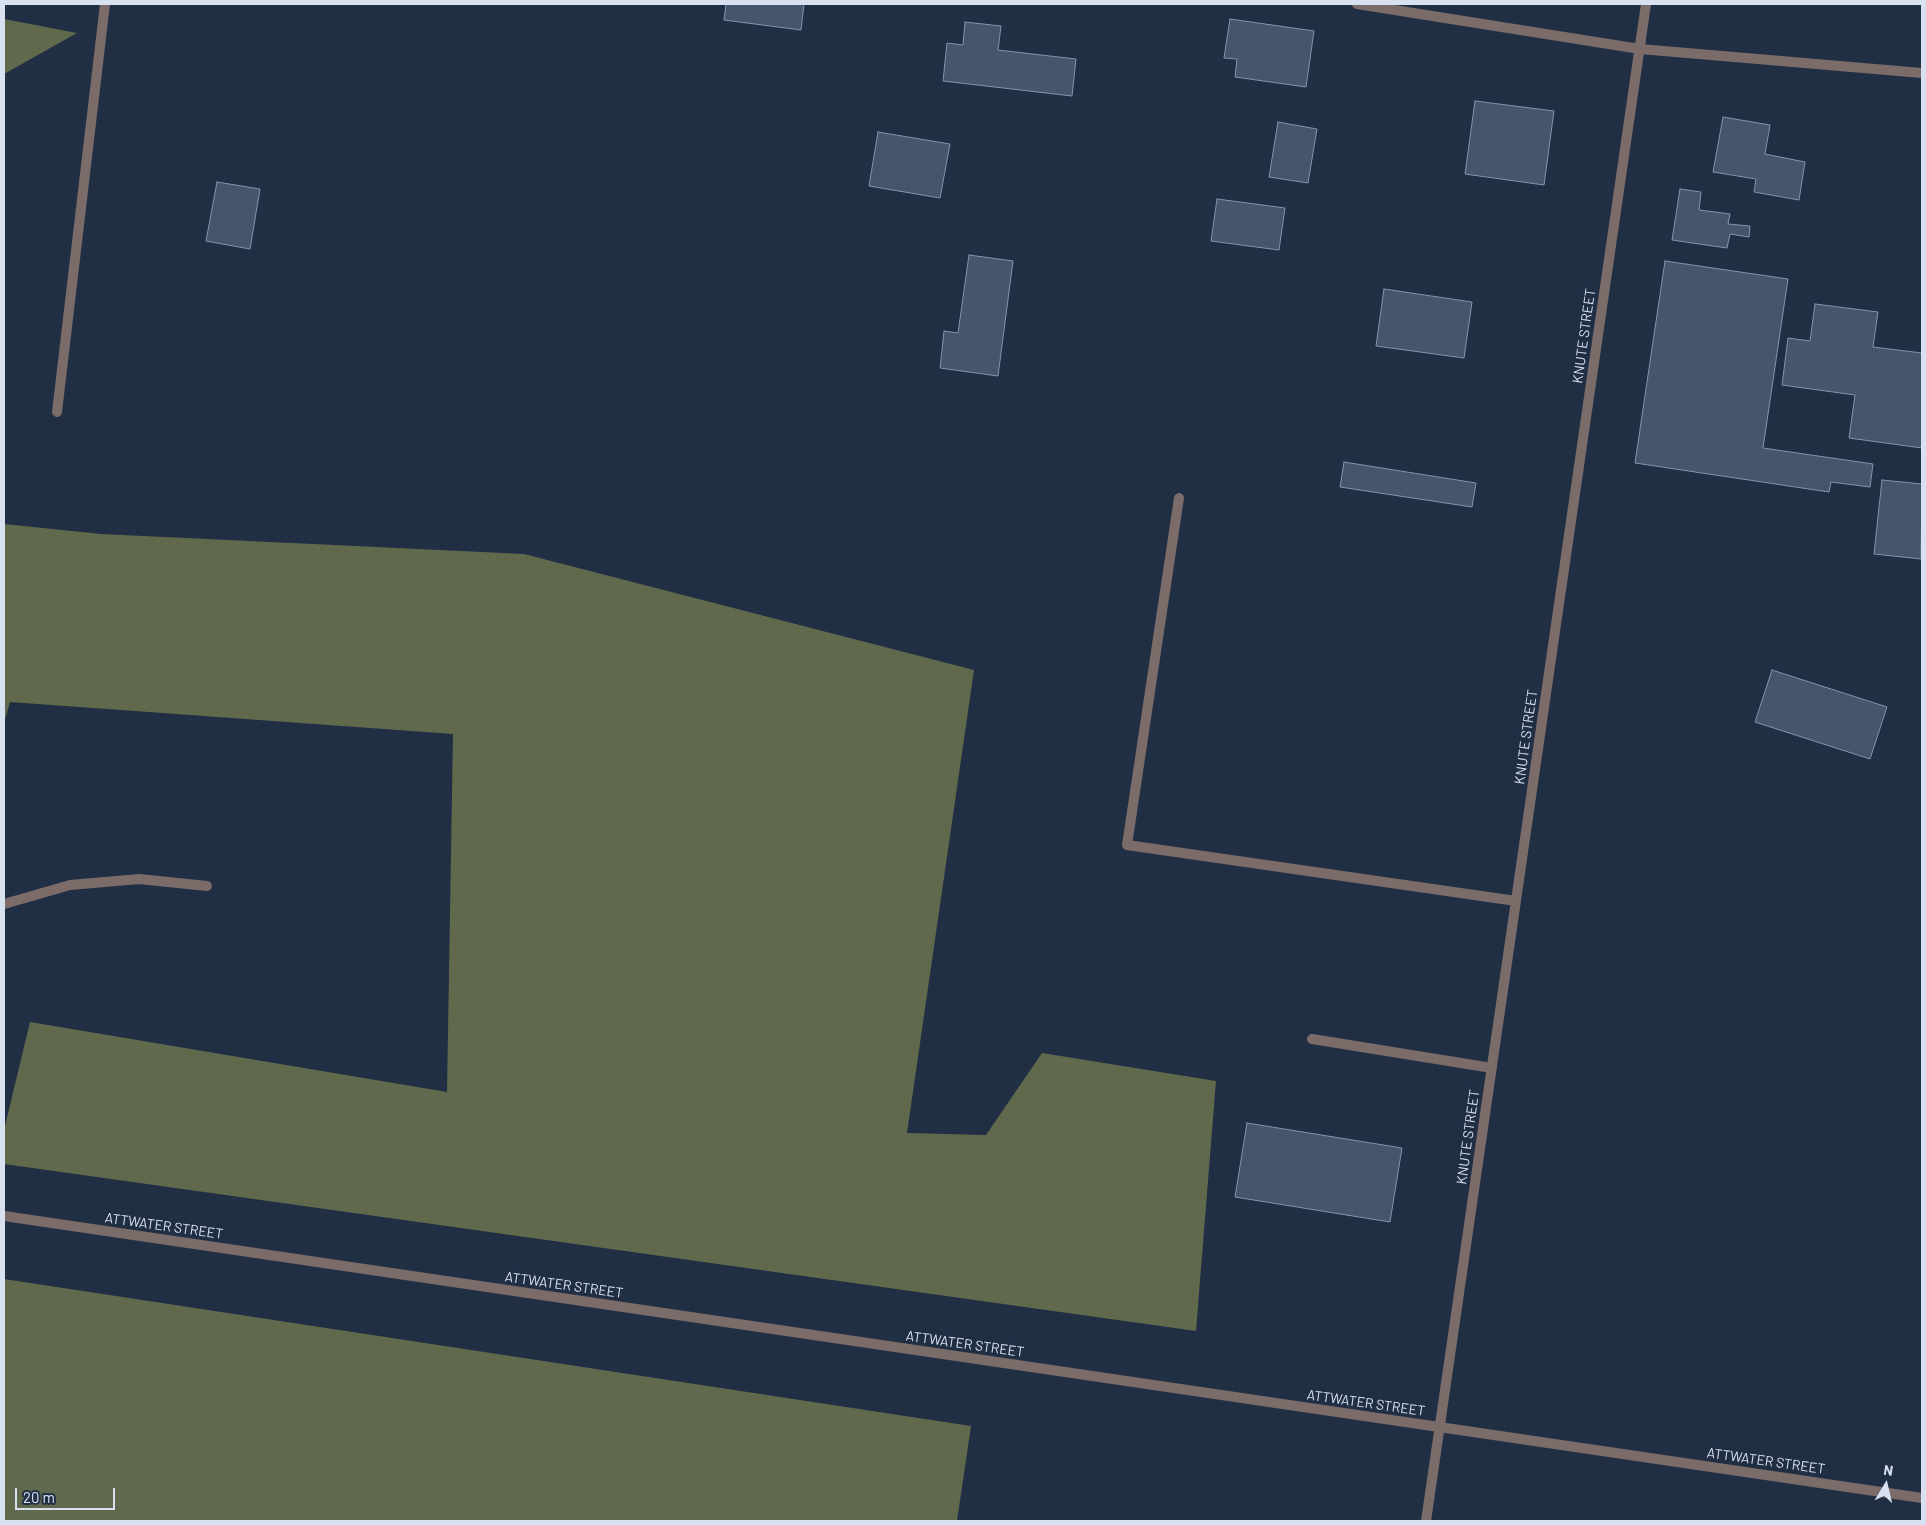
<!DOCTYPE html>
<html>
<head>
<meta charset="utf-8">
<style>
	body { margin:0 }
	#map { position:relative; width:1926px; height:1525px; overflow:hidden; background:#212f45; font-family:Barlow,sans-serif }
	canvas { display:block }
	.frame { position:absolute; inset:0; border:5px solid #d8e1ef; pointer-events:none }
	.north { position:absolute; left:1861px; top:1460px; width:50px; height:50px; -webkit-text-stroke:4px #212f45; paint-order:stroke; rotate:9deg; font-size:14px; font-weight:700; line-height:20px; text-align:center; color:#d8e1ef }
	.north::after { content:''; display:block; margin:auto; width:18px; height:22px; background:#d8e1ef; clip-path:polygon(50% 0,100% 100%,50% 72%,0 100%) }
	.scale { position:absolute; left:15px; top:1488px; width:100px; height:22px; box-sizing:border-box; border:2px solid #d8e1ef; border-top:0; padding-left:6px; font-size:15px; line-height:18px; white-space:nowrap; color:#d8e1ef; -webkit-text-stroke:4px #212f45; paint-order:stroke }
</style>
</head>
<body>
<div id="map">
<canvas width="1926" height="1525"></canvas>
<div class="frame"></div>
<div class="north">N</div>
<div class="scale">20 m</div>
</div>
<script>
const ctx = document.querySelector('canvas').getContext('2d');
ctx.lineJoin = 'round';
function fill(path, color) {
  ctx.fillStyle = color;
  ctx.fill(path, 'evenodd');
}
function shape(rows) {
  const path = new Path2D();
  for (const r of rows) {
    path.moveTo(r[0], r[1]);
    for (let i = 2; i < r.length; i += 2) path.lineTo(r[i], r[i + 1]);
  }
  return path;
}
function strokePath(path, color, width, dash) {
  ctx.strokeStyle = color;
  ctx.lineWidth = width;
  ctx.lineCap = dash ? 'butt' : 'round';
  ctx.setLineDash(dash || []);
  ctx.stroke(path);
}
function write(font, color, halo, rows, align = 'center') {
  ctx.font = font + ' Barlow,sans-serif';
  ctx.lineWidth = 4;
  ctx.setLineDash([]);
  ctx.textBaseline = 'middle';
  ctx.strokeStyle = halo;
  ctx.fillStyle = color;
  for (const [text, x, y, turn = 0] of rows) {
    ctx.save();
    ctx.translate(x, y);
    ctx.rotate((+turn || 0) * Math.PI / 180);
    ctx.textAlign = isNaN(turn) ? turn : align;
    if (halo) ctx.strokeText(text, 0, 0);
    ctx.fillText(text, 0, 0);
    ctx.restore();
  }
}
fill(shape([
	[4,19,77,33,4,74],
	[4,524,101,534,524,554,974,670,907,1133,986,1135,1042,1053,1216,1081,1196,1331,4,1164,4,1130,30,1022,447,1092,453,734,10,702,4,723],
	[4,1279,971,1426,957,1521,4,1521]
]), '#60694c');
const building = shape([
	[726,4,804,4,801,30,724,20,726,4],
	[1230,19,1314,31,1306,87,1235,77,1237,59,1224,58,1230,19],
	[965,22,1001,26,998,50,1076,59,1072,96,943,81,947,43,963,45,965,22],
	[1475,101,1554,111,1544,185,1465,174,1475,101],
	[1723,117,1770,125,1765,154,1805,162,1799,200,1754,192,1756,179,1713,172,1723,117],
	[1278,122,1317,129,1308,183,1269,177,1278,122],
	[878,132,950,144,940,198,869,186,878,132],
	[217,182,260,189,250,249,206,241,217,182],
	[1680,189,1701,192,1699,210,1730,214,1728,224,1750,226,1749,237,1730,234,1727,248,1672,240,1680,189],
	[1217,199,1285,208,1279,250,1211,241,1217,199],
	[969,255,1013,261,998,376,940,368,944,331,958,333,969,255],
	[1665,261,1788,279,1763,448,1873,464,1870,487,1831,482,1829,492,1635,463,1665,261],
	[1384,289,1472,302,1464,358,1376,346,1384,289],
	[1815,304,1878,312,1873,347,1922,353,1922,448,1849,438,1855,395,1782,385,1788,338,1810,341,1815,304],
	[1344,462,1476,483,1472,507,1340,487,1344,462],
	[1882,480,1922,484,1921,559,1874,554,1882,480],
	[1772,670,1887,707,1870,759,1755,722,1772,670],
	[1247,1123,1402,1148,1390,1222,1235,1197,1247,1123]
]);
fill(building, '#46556d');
strokePath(building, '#8394af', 1);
strokePath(shape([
	[57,412,105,4],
	[1179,498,1127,845,1516,901],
	[4,904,70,885,139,879,207,886],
	[1312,1039,1492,1068],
	[1426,1521,1646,4]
]), '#7b6c6a', 10);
strokePath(shape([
	[1357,4,1640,49,1922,73],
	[4,1216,1922,1498]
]), '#7b6c6a', 10);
write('14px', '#d8e1ef', '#212f45', [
	["KNUTE STREET",1584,336,-82],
	["KNUTE STREET",1526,737,-82],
	["KNUTE STREET",1468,1137,-82],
	["ATTWATER STREET",164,1226,8],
	["ATTWATER STREET",564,1285,8],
	["ATTWATER STREET",965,1344,8],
	["ATTWATER STREET",1366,1403,8],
	["ATTWATER STREET",1766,1461,8]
]);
</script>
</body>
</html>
